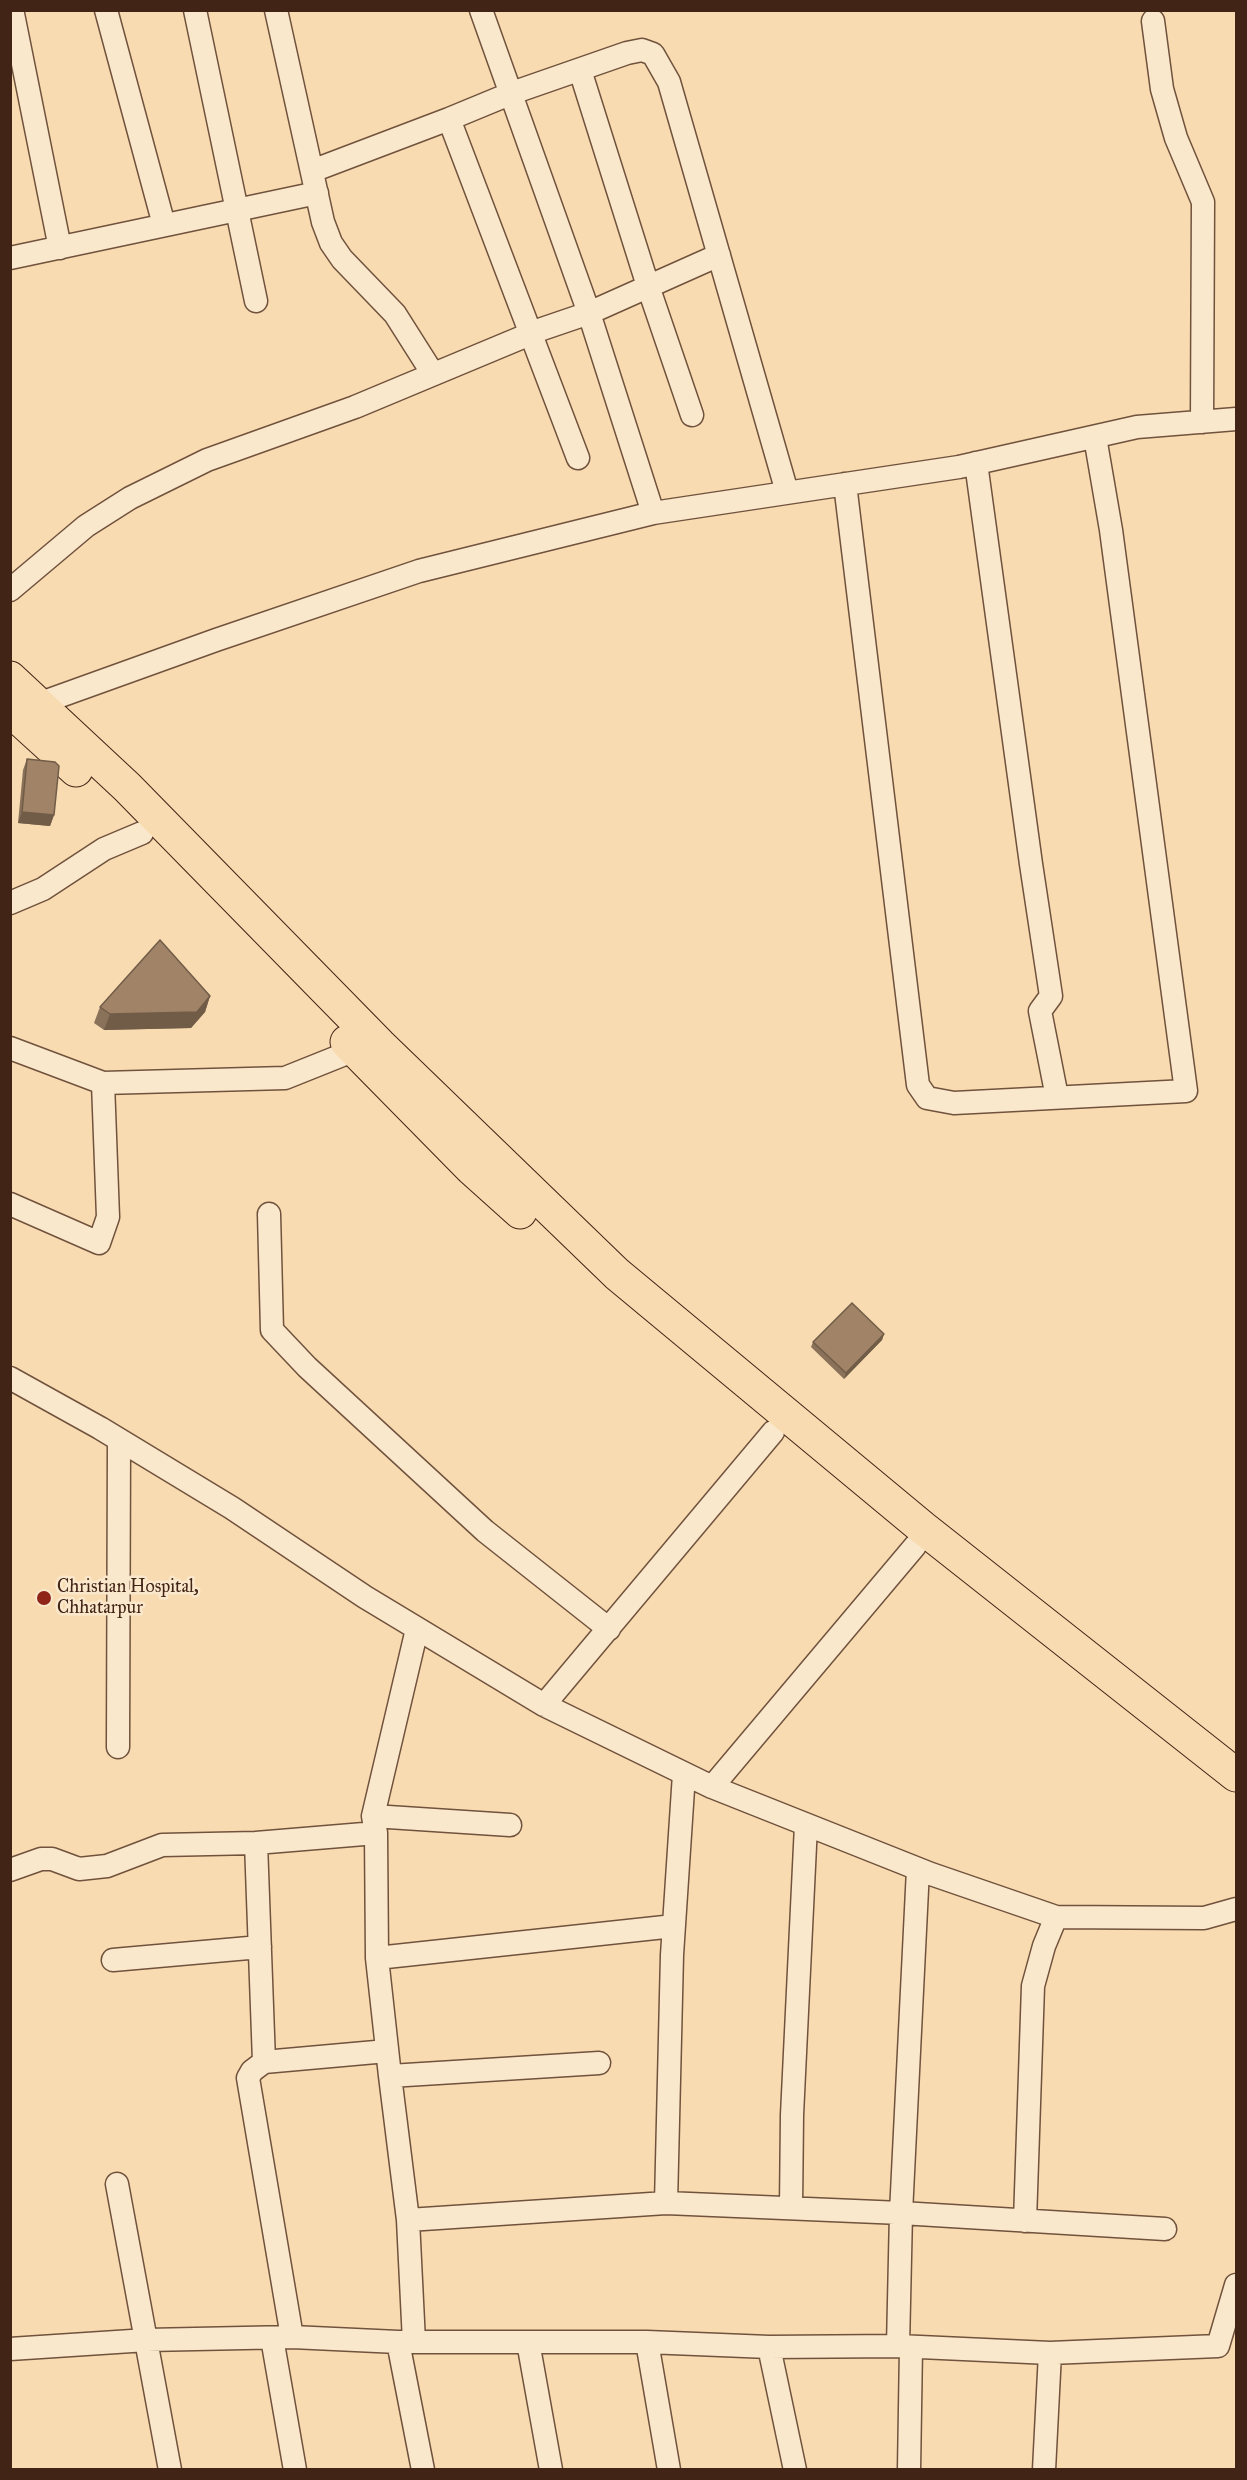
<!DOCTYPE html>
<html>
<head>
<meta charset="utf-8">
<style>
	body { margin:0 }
	#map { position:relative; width:1247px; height:2480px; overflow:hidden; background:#f8dbb1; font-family:"IM FELL Great Primer",serif }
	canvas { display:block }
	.frame { position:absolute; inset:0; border:12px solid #422416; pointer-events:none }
</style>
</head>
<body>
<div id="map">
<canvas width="1247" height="2480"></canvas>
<div class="frame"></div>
</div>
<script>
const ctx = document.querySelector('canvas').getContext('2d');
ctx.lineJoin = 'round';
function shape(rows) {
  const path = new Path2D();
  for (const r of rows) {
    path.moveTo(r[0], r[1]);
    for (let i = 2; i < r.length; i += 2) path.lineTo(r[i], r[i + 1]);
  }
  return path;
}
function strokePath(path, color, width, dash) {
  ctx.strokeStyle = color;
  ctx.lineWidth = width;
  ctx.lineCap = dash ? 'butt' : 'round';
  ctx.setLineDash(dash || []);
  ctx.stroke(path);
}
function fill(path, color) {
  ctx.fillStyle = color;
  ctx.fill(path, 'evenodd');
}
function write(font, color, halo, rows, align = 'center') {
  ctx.font = font + ' "IM FELL Great Primer",serif';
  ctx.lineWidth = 5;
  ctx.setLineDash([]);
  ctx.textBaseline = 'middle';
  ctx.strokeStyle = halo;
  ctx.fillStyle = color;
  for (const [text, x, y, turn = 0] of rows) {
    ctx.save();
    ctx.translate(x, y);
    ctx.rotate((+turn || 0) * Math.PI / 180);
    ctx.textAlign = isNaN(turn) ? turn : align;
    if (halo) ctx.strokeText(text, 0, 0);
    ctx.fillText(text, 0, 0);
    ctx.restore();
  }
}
const street = shape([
	[106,10,164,225],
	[195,10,256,301],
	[276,10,323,222,331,243,342,259,395,314,433,374],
	[481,10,589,313,653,513],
	[13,14,60,248],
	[1153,21,1162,89,1176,138,1203,202,1202,422],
	[580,70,648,286,692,415],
	[449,119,578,458],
	[312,171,449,119,512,93,627,53,642,50,653,54,669,82,787,492],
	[10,258,317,193],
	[976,463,1031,864,1051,996,1040,1011,1057,1097],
	[845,484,918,1085,927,1098,954,1103,1186,1091,1111,530,1095,437],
	[10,590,86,526,130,498,207,460,355,407,542,329,589,313,719,255],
	[31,711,38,704,216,640,419,571,653,513,959,467,1137,427,1236,419],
	[10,903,43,889,104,849,142,833],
	[10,1048,103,1083,285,1078,355,1050],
	[10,1204,99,1243,108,1217,103,1083],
	[269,1214,272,1330,307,1367,485,1531,609,1629],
	[10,1378,100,1428,232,1508,365,1597,544,1705,712,1787,931,1874,1056,1917,1204,1918,1236,1909],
	[544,1705,773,1432],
	[118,1747,119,1440],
	[712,1787,915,1546],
	[373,1816,417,1629],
	[10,1870,41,1859,52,1859,79,1869,107,1866,162,1845,256,1843],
	[377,1958,376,1833,373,1816,510,1825],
	[113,1960,260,1947],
	[387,2051,264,2062,252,2071,248,2078,292,2337,398,2342],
	[264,2062,256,1843,376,1833],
	[390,2076,377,1958,674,1926],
	[117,2184,170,2470],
	[666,2203,672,1955,684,1774],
	[791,2208,792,2115,806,1825],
	[408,2220,390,2076,599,2063],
	[1025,2221,1033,1986,1044,1946,1056,1917],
	[272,2338,295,2470],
	[414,2342,408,2220,666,2203,901,2213,918,1869],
	[528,2342,551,2470],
	[647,2342,669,2470],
	[898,2346,901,2213,1165,2229],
	[769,2347,795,2470],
	[10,2349,147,2340,292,2337],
	[423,2470,398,2342,647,2342,769,2347,898,2346,1050,2353,1218,2346,1236,2285],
	[909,2470,911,2347],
	[1044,2470,1050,2353]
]);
const primary = shape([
	[10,678,127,787,380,1045,617,1274,923,1528,1236,1775],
	[10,710,76,770],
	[347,1042,471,1168,520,1212]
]);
strokePath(street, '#70523d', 25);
strokePath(primary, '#422416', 35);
strokePath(street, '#fae8cc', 22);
strokePath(primary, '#f8dbb1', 33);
fill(shape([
	[27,759,54,815,50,826,18,823,23,770],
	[210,996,205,1012,191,1028,104,1030,94,1023,100,1007],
	[884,1334,882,1340,844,1379,811,1347,813,1342]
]), '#8a7159');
fill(shape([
	[22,812,54,815,50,826,18,823],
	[210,996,205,1012,191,1028,104,1030,110,1014],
	[884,1334,882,1340,844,1379,846,1373]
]), '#715c48');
const building = shape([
	[27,759,55,762,59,766,54,815,22,812,27,759],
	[160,940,210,996,197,1012,110,1014,100,1007,160,940],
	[852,1303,884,1334,846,1373,813,1342,852,1303]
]);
fill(building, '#a18367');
strokePath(building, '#715c48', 1.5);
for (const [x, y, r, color] of [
	[44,1598,8,"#8f2418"]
]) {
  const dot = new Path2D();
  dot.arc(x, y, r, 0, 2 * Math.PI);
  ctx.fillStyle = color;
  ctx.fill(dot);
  strokePath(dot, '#fae8cc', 2);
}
write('18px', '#422416', '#fae8cc', [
	["Christian Hospital,",57,1588],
	["Chhatarpur",57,1609]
], 'left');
</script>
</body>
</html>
